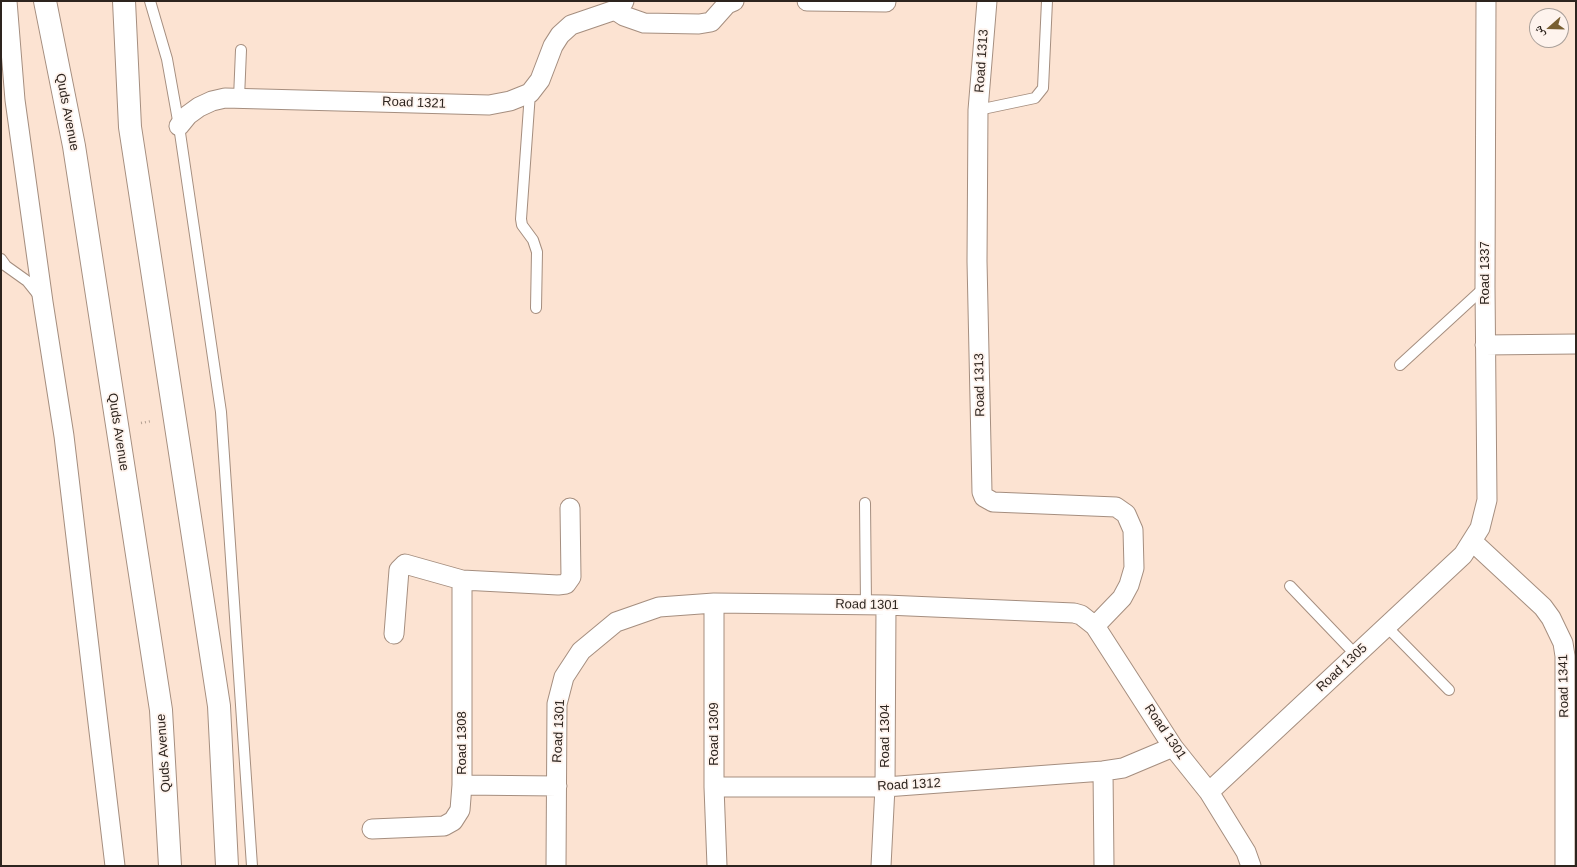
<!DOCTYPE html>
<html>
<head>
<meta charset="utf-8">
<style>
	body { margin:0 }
	#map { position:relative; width:1577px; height:867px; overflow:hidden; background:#fce3d2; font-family:Arial,"Noto Naskh Arabic",sans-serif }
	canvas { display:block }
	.frame { position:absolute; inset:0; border:2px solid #2d241e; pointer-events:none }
	.north { position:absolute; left:1529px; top:8px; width:40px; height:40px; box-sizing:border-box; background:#fef3ed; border:1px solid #aaa09a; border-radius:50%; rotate:250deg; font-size:11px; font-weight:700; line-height:16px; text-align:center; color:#2d241e }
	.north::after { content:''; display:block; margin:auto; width:14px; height:18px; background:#795f31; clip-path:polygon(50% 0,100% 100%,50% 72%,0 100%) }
</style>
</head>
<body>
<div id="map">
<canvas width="1577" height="867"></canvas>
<div class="frame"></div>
<div class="north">ش</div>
</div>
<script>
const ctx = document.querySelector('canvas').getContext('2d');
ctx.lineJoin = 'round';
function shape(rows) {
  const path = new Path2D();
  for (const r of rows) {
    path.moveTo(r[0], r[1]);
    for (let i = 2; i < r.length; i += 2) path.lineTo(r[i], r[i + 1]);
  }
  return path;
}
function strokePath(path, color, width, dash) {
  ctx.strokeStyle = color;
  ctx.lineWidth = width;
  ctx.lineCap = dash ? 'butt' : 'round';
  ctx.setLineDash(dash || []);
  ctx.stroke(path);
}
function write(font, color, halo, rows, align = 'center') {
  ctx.font = font + ' Arial,sans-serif';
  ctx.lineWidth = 3.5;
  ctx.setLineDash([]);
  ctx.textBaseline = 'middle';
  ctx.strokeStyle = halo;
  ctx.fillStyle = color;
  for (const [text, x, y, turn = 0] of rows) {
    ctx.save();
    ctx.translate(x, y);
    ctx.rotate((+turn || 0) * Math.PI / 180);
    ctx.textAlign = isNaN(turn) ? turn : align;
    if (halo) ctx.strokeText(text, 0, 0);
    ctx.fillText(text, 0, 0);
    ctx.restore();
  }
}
const lane = shape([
	[150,1,167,59,179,126,221,412,252,866],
	[530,93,521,219,522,225,533,240,537,252,536,308],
	[239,98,241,50],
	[978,110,1035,98,1043,88,1047,1],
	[1,259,6,266,27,281,39,296],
	[1400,365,1485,287],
	[865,503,866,605],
	[1290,586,1356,655],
	[1387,627,1449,690]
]);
const street = shape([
	[7,1,15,100,43,302,64,436,115,866],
	[807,1,886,2],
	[987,1,978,110,977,261,982,492,984,497,993,502,1116,507,1126,514,1133,530,1134,568,1129,585,1122,598,1095,626],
	[615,10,624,16,644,23,699,24,711,22,727,4,734,1],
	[179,126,188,115,199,107,212,101,225,98,489,105,510,101,530,93,540,80,553,46,560,35,571,25,615,10,621,6,624,1],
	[1485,345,1576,344],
	[1473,542,1543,607,1551,618,1563,643,1565,656,1565,866],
	[714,603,714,787,717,866],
	[394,634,399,570,405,564,462,580,558,585,566,584,571,577,570,508],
	[1103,771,1104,866],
	[462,785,557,786],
	[714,787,885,787,1103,771,1123,768,1173,747],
	[1209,792,1463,555,1480,528,1487,500,1485,287,1486,1],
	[372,829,444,826,453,821,460,810,462,785,462,580],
	[556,866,557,704,564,677,581,651,616,622,659,607,714,603,886,605,1074,613,1081,615,1095,626,1173,747,1209,792,1246,852,1251,866],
	[881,866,885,787,886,605]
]);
const secondary = shape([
	[45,1,74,146,161,710,170,866],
	[124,1,130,127,219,706,227,866]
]);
strokePath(lane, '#a58e7f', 12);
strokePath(street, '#a58e7f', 21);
strokePath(secondary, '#a58e7f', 24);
strokePath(shape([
	[141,423,152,421]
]), '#b4a193', 2.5, [1, 3]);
strokePath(lane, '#fff', 10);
strokePath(street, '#fff', 19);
strokePath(secondary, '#fff', 22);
write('13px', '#2d241e', '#fef3ed', [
	["Road 1313",982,61,-86],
	["Road 1321",414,103,2],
	["Quds Avenue",67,112,79],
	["Road 1337",1485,273,-90],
	["Road 1313",980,385,-91],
	["Quds Avenue",118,432,81],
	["Road 1301",867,605,1],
	["Road 1305",1342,668,-43],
	["Road 1341",1564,686,-91],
	["Road 1301",559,731,-87],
	["Road 1301",1165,732,56],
	["Road 1309",714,734,-90],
	["Road 1304",885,736,-90],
	["Road 1308",462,743,-90],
	["Quds Avenue",164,753,-94],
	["Road 1312",909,785,-3]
]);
</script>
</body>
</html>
